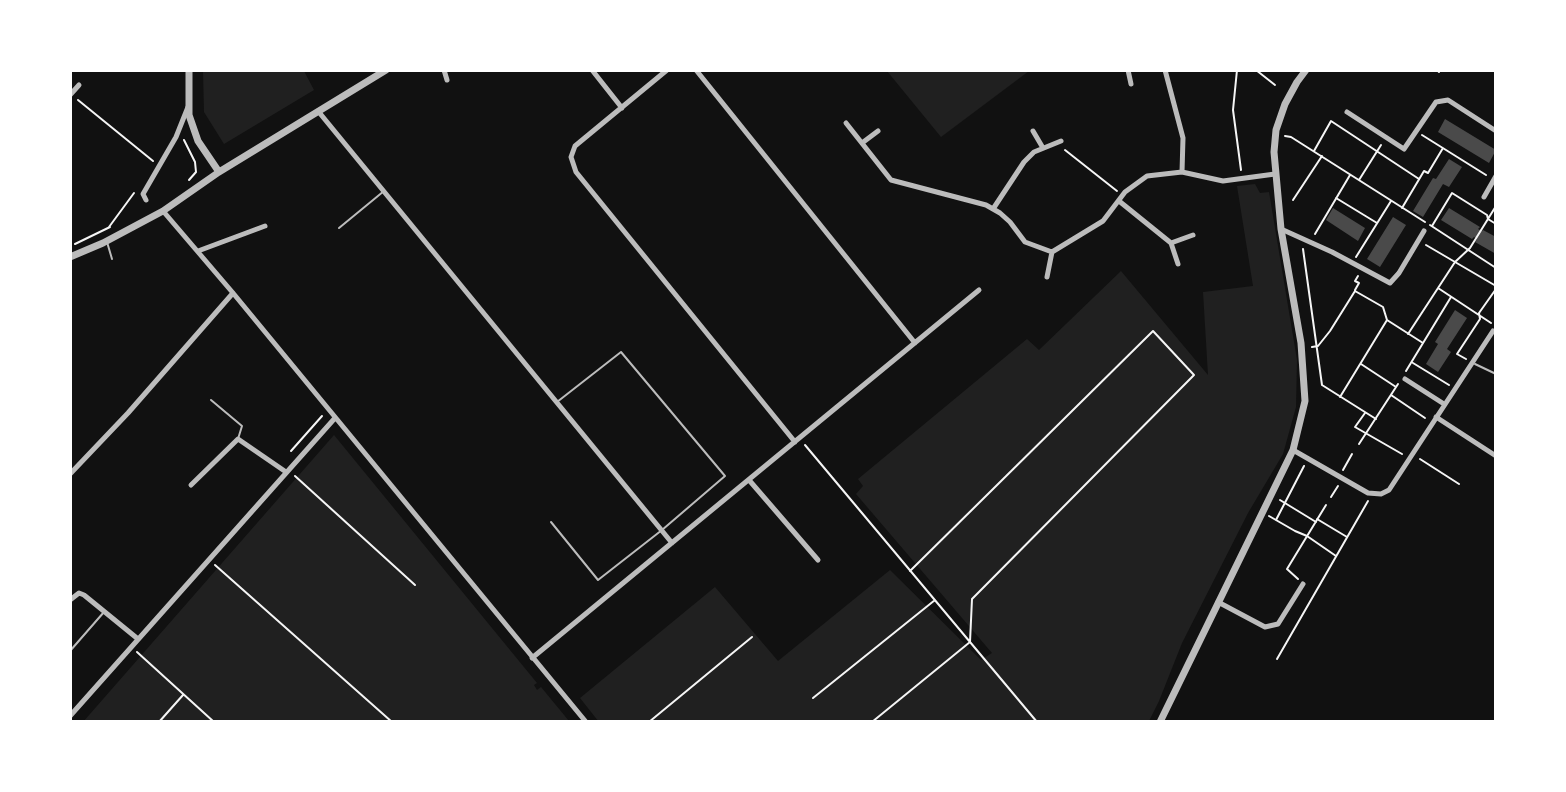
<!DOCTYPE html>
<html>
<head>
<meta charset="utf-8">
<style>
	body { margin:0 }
	#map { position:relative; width:1566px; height:792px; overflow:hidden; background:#111; font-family:Lato,sans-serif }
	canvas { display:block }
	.frame { position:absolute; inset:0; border:72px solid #fff; pointer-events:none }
</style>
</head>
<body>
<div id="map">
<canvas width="1566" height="792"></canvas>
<div class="frame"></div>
</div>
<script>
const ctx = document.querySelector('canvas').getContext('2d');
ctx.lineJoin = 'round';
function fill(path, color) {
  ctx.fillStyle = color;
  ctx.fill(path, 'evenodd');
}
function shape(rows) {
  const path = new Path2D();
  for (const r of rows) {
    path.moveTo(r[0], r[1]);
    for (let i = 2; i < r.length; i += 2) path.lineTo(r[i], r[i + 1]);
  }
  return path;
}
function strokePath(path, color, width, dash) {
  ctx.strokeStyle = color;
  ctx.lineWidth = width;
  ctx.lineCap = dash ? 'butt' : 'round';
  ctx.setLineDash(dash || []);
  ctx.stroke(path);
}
fill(shape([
	[203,71,304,71,314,90,224,144,204,112],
	[887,71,1029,71,941,137],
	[1255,184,1260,193,1269,192,1297,360,1296,407,1283,454,1248,513,1182,643,1159,701,1149,721,599,722,580,698,715,587,778,661,890,570,981,660,992,653,856,494,863,486,858,479,1027,339,1039,350,1121,271,1208,375,1203,292,1253,286,1237,186],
	[334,435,537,683,534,685,537,690,541,687,569,721,83,722]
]), '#202020');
fill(shape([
	[1445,119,1496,150,1489,163,1438,132],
	[1449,159,1462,167,1449,187,1443,184,1423,217,1413,211,1433,178,1436,179],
	[1333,208,1365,228,1358,241,1326,220],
	[1449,208,1480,227,1478,229,1482,231,1483,230,1496,237,1496,254,1475,242,1477,239,1474,237,1472,239,1441,220],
	[1393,217,1406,225,1380,267,1367,259],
	[1455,310,1467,318,1447,349,1451,352,1438,372,1426,364,1438,344,1435,342]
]), '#4a4a4a');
strokePath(shape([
	[1237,70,1233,110,1241,170],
	[1256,70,1275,85],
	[1437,70,1439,72],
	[78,100,153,161],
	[1422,135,1486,175],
	[1285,136,1291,137,1425,222],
	[184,140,195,162,196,172,189,180],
	[1065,150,1117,191],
	[1314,151,1331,121,1419,179],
	[1359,180,1381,145],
	[1336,198,1377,223],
	[1293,200,1322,156],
	[1402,208,1424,171,1428,173,1443,148],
	[1430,225,1496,268],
	[1432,226,1452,193,1487,215,1488,219,1496,224],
	[109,227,134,193],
	[1315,234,1350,175],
	[75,244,110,227],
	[1426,245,1496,286],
	[1303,249,1322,385,1376,419],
	[1356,257,1391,201],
	[1438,288,1491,323],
	[1355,290,1359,283,1355,281,1358,276],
	[1408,334,1455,262,1470,248,1496,206],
	[1312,347,1318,346,1330,331,1355,291,1383,307,1387,320,1423,343],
	[1466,359,1457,354,1480,319,1479,313,1496,289],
	[1413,363,1449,385],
	[1361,364,1396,387],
	[1406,371,1451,297],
	[1391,395,1425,418],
	[1340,397,1387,320],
	[1365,413,1355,427,1402,454],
	[1359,444,1398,384],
	[805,445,1037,722],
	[291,451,322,416],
	[1420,459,1459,484],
	[1343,470,1352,454],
	[295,476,415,585],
	[1331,497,1338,486],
	[1280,500,1316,522],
	[1269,516,1295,531,1307,536,1336,556],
	[1317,519,1347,537],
	[1276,520,1304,466],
	[215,565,392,722],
	[1298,579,1287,569,1326,505],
	[137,652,214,722],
	[1277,659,1368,501],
	[813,698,935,600],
	[159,722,183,695],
	[649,722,752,637],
	[872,722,970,642,972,599,1194,375,1153,331,910,571]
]), '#f5f5f5', 2);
strokePath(shape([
	[339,228,384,191],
	[107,242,112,259],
	[1475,364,1496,374],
	[211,400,242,426,238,439],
	[551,522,598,580,662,530,725,476,621,352,557,402],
	[70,651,104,612]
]), '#bcbcbc', 2);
strokePath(shape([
	[444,70,447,80],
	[592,70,622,108],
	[667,70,575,146,571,157,576,172,795,442],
	[696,70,915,343],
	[1128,70,1131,84],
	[1165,70,1183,138,1182,172],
	[70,95,79,85],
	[318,111,672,543],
	[1347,112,1404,149,1436,102,1448,100,1496,131],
	[846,123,891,180,986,205,1000,213,1010,222,1025,242,1052,252,1103,221,1125,192,1147,176,1182,172,1223,181,1275,174],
	[1033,131,1043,148],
	[862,143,878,131],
	[1484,197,1496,176],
	[146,200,143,194,176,137,188,107],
	[1119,201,1171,243,1178,264],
	[993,209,1024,162,1034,152,1061,141],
	[163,211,233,293,586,722],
	[1281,229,1332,252,1390,283,1399,273,1424,231],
	[1171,243,1193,235],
	[198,251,265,226],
	[1047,277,1052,252],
	[1405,379,1444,404],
	[1436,417,1496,456],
	[1293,450,1368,493,1381,494,1389,490,1493,331],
	[70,474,128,413,233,293],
	[749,480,818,560],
	[191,485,238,439,286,472],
	[70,600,79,593,84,595,138,639],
	[1218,602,1265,627,1278,624,1303,584],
	[532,658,979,290],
	[70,716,335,418]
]), '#bcbcbc', 5);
strokePath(shape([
	[189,70,189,115,198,141,219,172],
	[70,257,103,243,163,211,219,172,386,70],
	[1160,722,1293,450,1305,401,1301,343,1281,229,1274,152,1276,130,1285,104,1297,82,1306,70]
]), '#bcbcbc', 7);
</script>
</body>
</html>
